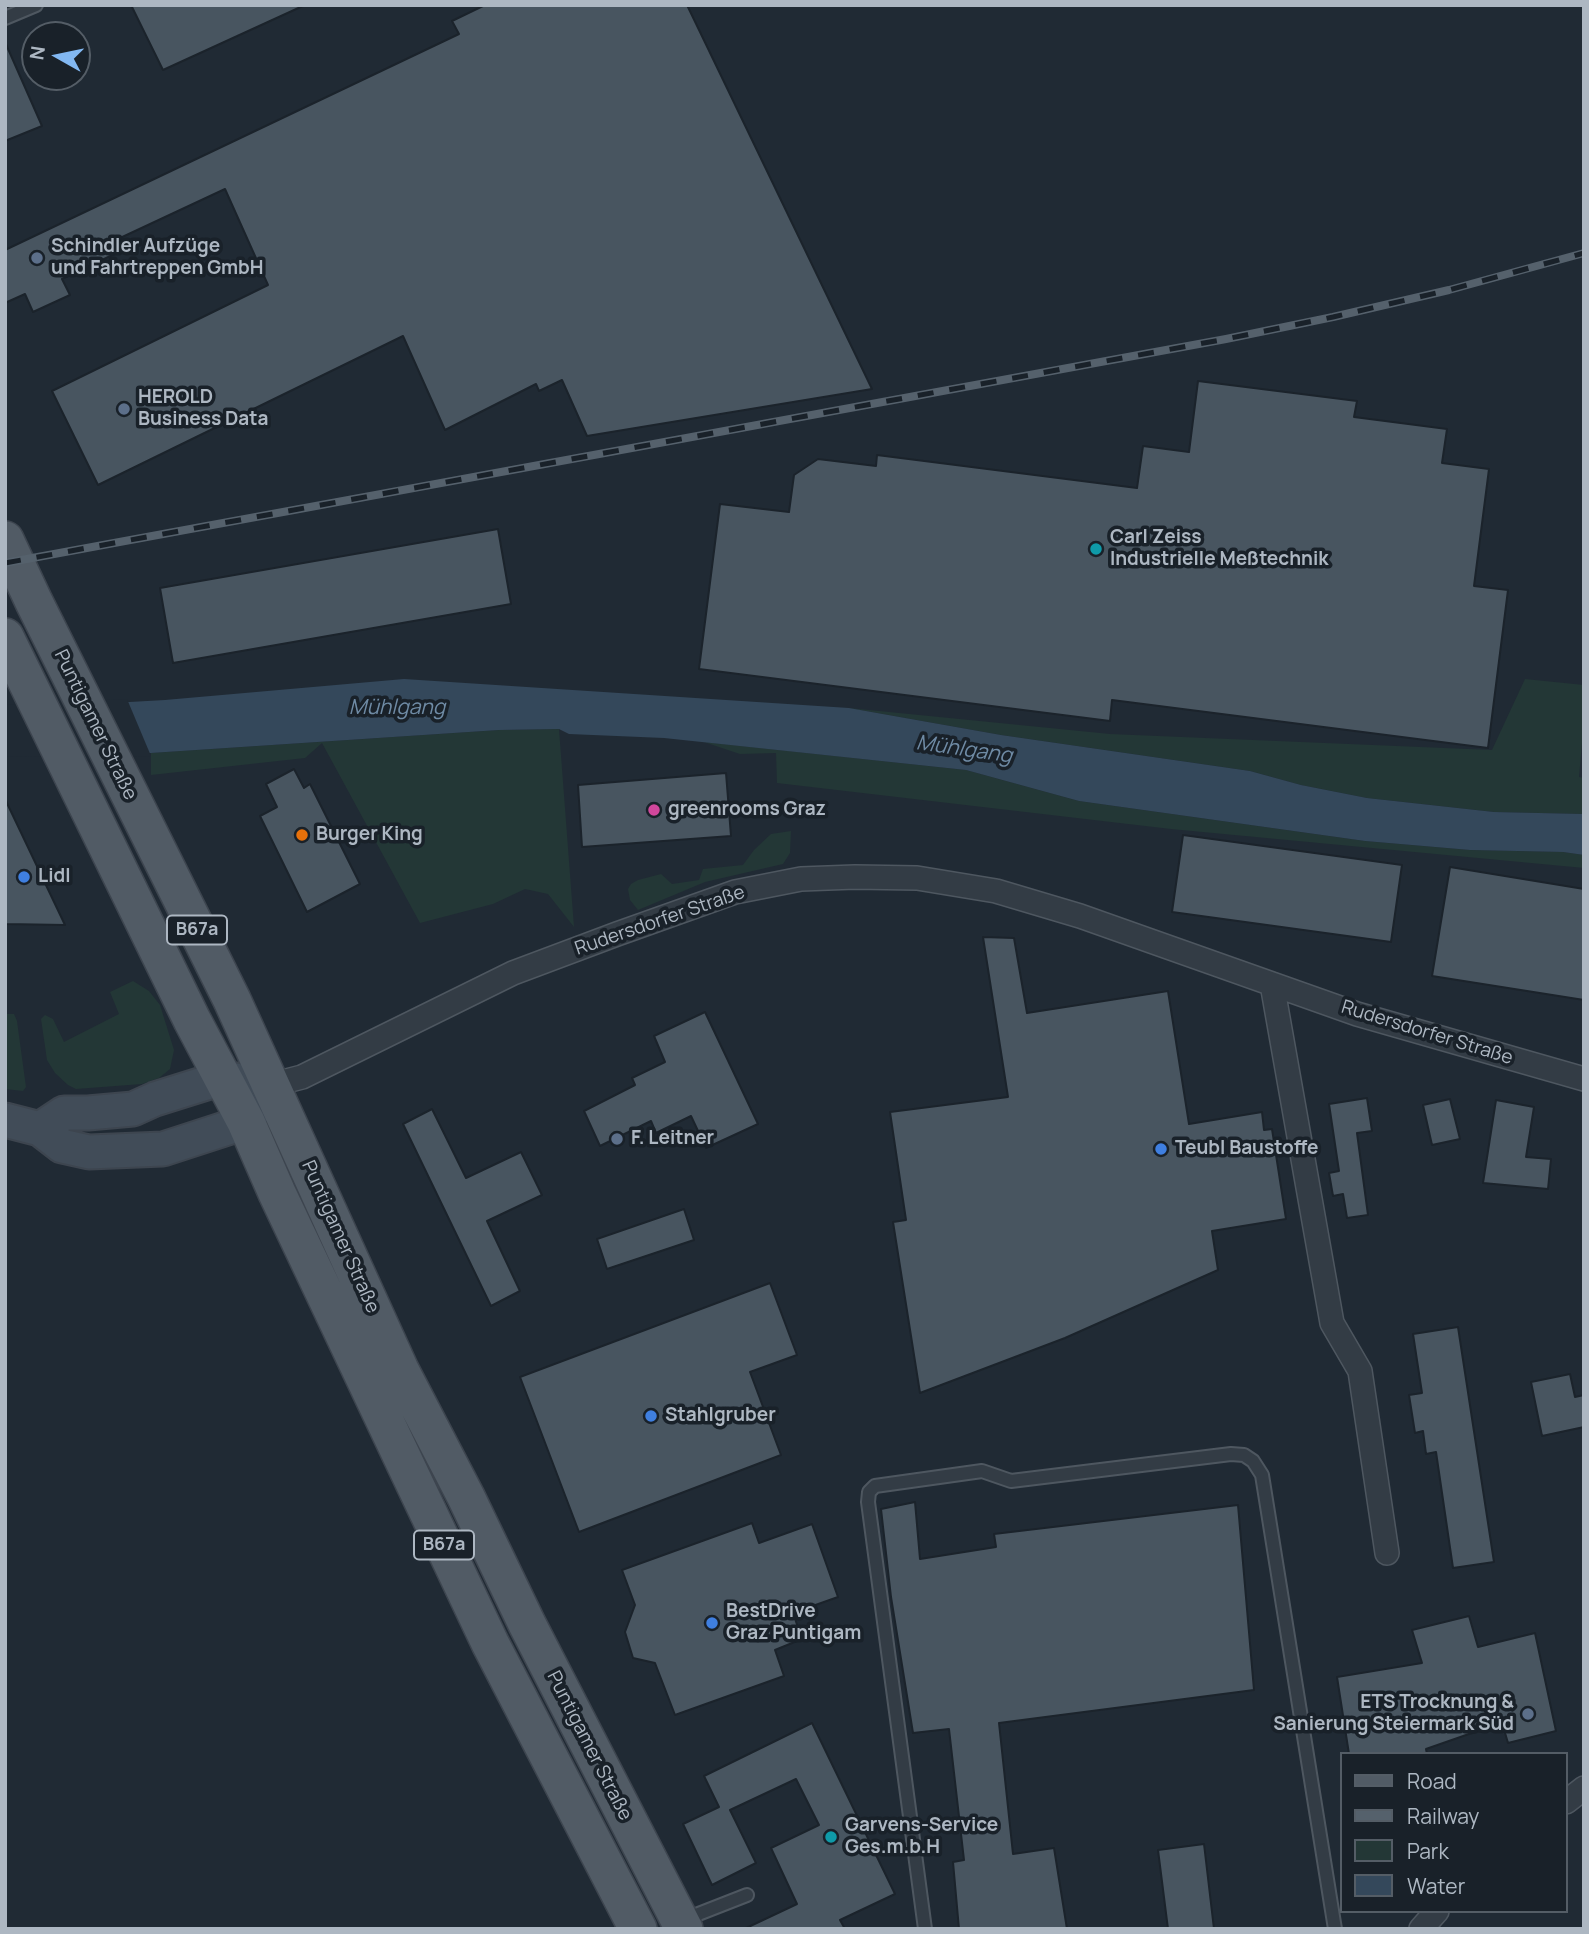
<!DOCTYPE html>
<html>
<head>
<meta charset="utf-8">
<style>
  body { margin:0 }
  #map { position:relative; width:1589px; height:1934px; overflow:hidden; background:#202a34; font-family:Manrope,sans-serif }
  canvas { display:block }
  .frame { position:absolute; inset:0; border:7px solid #adb7c2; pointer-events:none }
  .legend { position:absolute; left:1340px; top:1752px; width:228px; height:161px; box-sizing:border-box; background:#192129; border:2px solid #545d66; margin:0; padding:9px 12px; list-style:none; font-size:21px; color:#adb7c2 }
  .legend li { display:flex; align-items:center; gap:14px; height:35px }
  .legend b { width:35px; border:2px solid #545d66 }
  .north { position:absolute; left:21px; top:21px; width:70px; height:70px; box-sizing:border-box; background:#192129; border:2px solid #545d66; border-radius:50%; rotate:279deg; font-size:19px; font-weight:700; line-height:28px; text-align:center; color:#adb7c2 }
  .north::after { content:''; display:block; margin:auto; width:24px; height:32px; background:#82b8f2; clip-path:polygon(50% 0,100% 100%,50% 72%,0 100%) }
</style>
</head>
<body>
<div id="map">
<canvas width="1589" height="1934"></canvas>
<div class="frame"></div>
<ul class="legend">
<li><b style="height:9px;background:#515b65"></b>Road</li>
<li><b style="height:9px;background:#55616c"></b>Railway</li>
<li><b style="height:19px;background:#233736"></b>Park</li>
<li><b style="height:19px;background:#34485b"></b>Water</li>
</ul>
<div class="north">N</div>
</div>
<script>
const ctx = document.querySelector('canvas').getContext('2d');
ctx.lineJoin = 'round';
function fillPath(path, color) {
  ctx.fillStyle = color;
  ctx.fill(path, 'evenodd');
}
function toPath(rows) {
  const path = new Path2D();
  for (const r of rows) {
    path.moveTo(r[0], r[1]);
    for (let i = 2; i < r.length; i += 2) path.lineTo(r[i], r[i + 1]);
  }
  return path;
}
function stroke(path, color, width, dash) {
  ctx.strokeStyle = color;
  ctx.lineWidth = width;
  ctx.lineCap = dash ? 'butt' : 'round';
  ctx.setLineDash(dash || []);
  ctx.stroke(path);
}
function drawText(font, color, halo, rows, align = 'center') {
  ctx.font = font + ' Manrope,sans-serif';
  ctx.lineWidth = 7;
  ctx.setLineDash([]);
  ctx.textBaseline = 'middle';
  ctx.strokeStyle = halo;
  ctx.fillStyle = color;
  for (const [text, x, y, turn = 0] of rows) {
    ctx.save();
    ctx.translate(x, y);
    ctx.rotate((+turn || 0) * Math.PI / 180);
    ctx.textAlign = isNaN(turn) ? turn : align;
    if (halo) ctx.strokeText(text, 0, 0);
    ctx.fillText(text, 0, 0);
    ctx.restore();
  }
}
fillPath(toPath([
  [1525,679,1584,685,1584,721,1579,777,1584,778,1584,814,1494,812,1367,798,1301,785,1250,771,1001,735,849,708,1110,734,1492,750],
  [559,729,574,927,548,894,525,889,493,904,420,923,322,743,305,758,151,775,151,753,499,730],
  [704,742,966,770,1079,801,1365,841,1470,850,1563,852,1584,855,1584,868,1171,829,777,783,776,753,740,754],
  [791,831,790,853,783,864,705,882,638,910,630,900,628,889,631,884,638,880,661,874,672,884,699,880,703,869,743,865,754,850,771,834],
  [133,981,149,991,160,1005,174,1050,170,1069,159,1078,142,1084,76,1089,68,1085,55,1073,47,1060,41,1019,45,1015,53,1019,64,1042,119,1014,110,992],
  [5,1014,14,1014,17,1021,26,1087,23,1091,5,1089]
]), '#233736');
fillPath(toPath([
  [404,679,849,708,1001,735,1250,771,1301,785,1367,798,1494,812,1584,814,1584,855,1563,852,1470,850,1365,841,1079,801,966,770,664,738,569,734,559,729,499,730,151,753,5,753,5,709,165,700]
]), '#34485b');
fillPath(toPath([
  [127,699,151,756,5,757,5,705]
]), '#202a34');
const building = toPath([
  [131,5,305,5,163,70,131,5],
  [485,5,687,5,872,389,587,436,562,380,539,391,536,384,445,430,403,336,98,485,52,391,268,285,225,189,118,239,123,250,62,279,70,295,33,312,25,294,5,303,5,250,459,34,452,21,485,5],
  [5,42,42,126,5,141,5,42],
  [1198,381,1357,401,1354,417,1447,429,1442,463,1489,469,1474,586,1508,590,1488,748,1112,700,1110,721,699,669,720,504,789,512,794,475,818,459,876,466,877,455,1137,488,1143,446,1189,452,1198,381],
  [498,529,511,604,173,663,160,588,498,529],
  [294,769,304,788,310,784,360,884,307,912,260,816,277,807,266,784,294,769],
  [726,773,731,836,582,847,578,785,726,773],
  [5,799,65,925,5,924,5,799],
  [1183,835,1402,865,1391,942,1172,912,1183,835],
  [1450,867,1584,889,1584,1000,1432,976,1450,867],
  [983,937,1014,938,1027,1013,1168,991,1189,1124,1262,1112,1264,1130,1272,1129,1286,1219,1212,1231,1218,1270,1065,1338,920,1393,893,1222,906,1220,890,1112,1008,1097,983,937],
  [705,1012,758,1124,706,1148,691,1116,656,1133,651,1121,600,1146,584,1111,635,1085,632,1078,665,1062,654,1036,705,1012],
  [1367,1098,1372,1131,1357,1133,1368,1215,1347,1218,1343,1194,1333,1196,1329,1173,1339,1171,1329,1104,1367,1098],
  [1450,1099,1460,1139,1432,1145,1423,1105,1450,1099],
  [1496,1100,1534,1107,1526,1157,1551,1159,1548,1189,1483,1183,1496,1100],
  [432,1109,466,1178,521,1152,542,1195,487,1221,520,1291,491,1306,403,1124,432,1109],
  [684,1209,694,1240,607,1269,597,1239,684,1209],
  [770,1283,797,1355,750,1372,781,1455,579,1532,520,1377,770,1283],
  [1458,1327,1494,1562,1453,1568,1436,1452,1426,1454,1423,1431,1415,1433,1409,1395,1422,1393,1413,1334,1458,1327],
  [1570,1374,1575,1397,1584,1395,1584,1427,1542,1436,1531,1382,1570,1374],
  [915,1502,920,1559,996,1547,994,1534,1238,1505,1254,1690,999,1723,1013,1854,1054,1848,1067,1929,959,1929,953,1862,964,1860,949,1729,913,1733,891,1597,881,1509,915,1502],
  [752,1523,759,1543,812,1524,838,1597,793,1613,802,1639,775,1650,784,1676,675,1715,655,1663,633,1658,625,1632,635,1605,622,1570,752,1523],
  [1469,1616,1478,1647,1535,1633,1556,1731,1508,1743,1503,1726,1469,1734,1426,1749,1427,1754,1349,1754,1337,1677,1422,1663,1412,1630,1469,1616],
  [812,1723,895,1894,840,1920,845,1929,744,1929,797,1904,771,1848,819,1825,796,1779,730,1810,756,1863,712,1885,683,1824,719,1807,704,1776,812,1723],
  [1204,1844,1214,1929,1168,1929,1158,1850,1204,1844]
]);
fillPath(building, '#485560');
stroke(building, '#1b232b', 2);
const service = toPath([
  [5,18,36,5],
  [683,1920,747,1895],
  [925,1929,868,1502,869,1492,875,1486,982,1471,1011,1481,1231,1454,1244,1455,1253,1461,1262,1475,1335,1929]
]);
const minor = toPath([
  [1272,984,1332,1323,1360,1371,1387,1553],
  [271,1085,302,1077,513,973,617,934,735,892,801,879,855,877,917,878,996,891,1080,916,1357,1014,1584,1079],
  [1566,1802,1584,1788],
  [1421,1929,1437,1911]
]);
const secondary = toPath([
  [5,1120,40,1129,62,1146,89,1152,163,1149,246,1122,271,1085,222,1078,155,1099,133,1109,88,1113,64,1113,40,1129]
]);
const primary = toPath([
  [5,540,34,602,232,1000,400,1370,466,1497,527,1624,684,1929],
  [5,637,192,1020,246,1122,277,1193,490,1643,638,1929]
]);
stroke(service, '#4e5760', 16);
stroke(minor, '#4e5760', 26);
stroke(secondary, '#3d454f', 37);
stroke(primary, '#3d454f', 40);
stroke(service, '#333c45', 12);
stroke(minor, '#333c45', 23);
stroke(secondary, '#414c58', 33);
stroke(primary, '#515b65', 37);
const rail = toPath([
  [5,563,1226,339,1333,317,1449,290,1584,253]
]);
stroke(rail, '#55616c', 8);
stroke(rail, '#192129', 5, [16]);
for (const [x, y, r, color] of [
  [37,258,7,"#5c6f8a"],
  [124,409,7,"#5c6f8a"],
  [1096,549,7,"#0f9aa8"],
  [654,810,7,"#d1479c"],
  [302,835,7,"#e8710a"],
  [24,877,7,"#3f7fe0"],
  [617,1139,7,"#5c6f8a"],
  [1161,1149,7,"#3f7fe0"],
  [651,1416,7,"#3f7fe0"],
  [712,1623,7,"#3f7fe0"],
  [1528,1714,7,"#5c6f8a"],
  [831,1837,7,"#0f9aa8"]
]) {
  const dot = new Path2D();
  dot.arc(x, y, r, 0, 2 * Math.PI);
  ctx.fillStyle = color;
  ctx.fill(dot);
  stroke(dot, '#192129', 2.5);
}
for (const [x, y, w] of [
  [197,930,60],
  [444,1545,60]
]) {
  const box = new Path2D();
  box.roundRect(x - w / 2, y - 14.5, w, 29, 5);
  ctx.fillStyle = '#192129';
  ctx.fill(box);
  stroke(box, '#adb7c2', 2);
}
drawText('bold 18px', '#adb7c2', null, [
  ["B67a",197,930],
  ["B67a",444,1545]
]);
drawText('bold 19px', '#adb7c2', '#192129', [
  ["Schindler Aufzüge",51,247],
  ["und Fahrtreppen GmbH",51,269],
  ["HEROLD",138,398],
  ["Business Data",138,420],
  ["Carl Zeiss",1110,538],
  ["Industrielle Meßtechnik",1110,560],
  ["greenrooms Graz",668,810],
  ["Burger King",316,835],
  ["Lidl",38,877],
  ["F. Leitner",631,1139],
  ["Teubl Baustoffe",1175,1149],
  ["Stahlgruber",665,1416],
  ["BestDrive",726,1612],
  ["Graz Puntigam",726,1634],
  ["ETS Trocknung &",1514,1703,"right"],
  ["Sanierung Steiermark Süd",1514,1725,"right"],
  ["Garvens-Service",845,1826],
  ["Ges.m.b.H",845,1848]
], 'left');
drawText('19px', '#adb7c2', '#192129', [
  ["Puntigamer Straße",95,725,64],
  ["Rudersdorfer Straße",660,921,-19],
  ["Rudersdorfer Straße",1427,1033,17],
  ["Puntigamer Straße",340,1237,66],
  ["Puntigamer Straße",589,1746,63]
]);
drawText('italic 21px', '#6f8ba5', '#192129', [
  ["Mühlgang",397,708],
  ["Mühlgang",964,750,8]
]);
</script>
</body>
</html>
